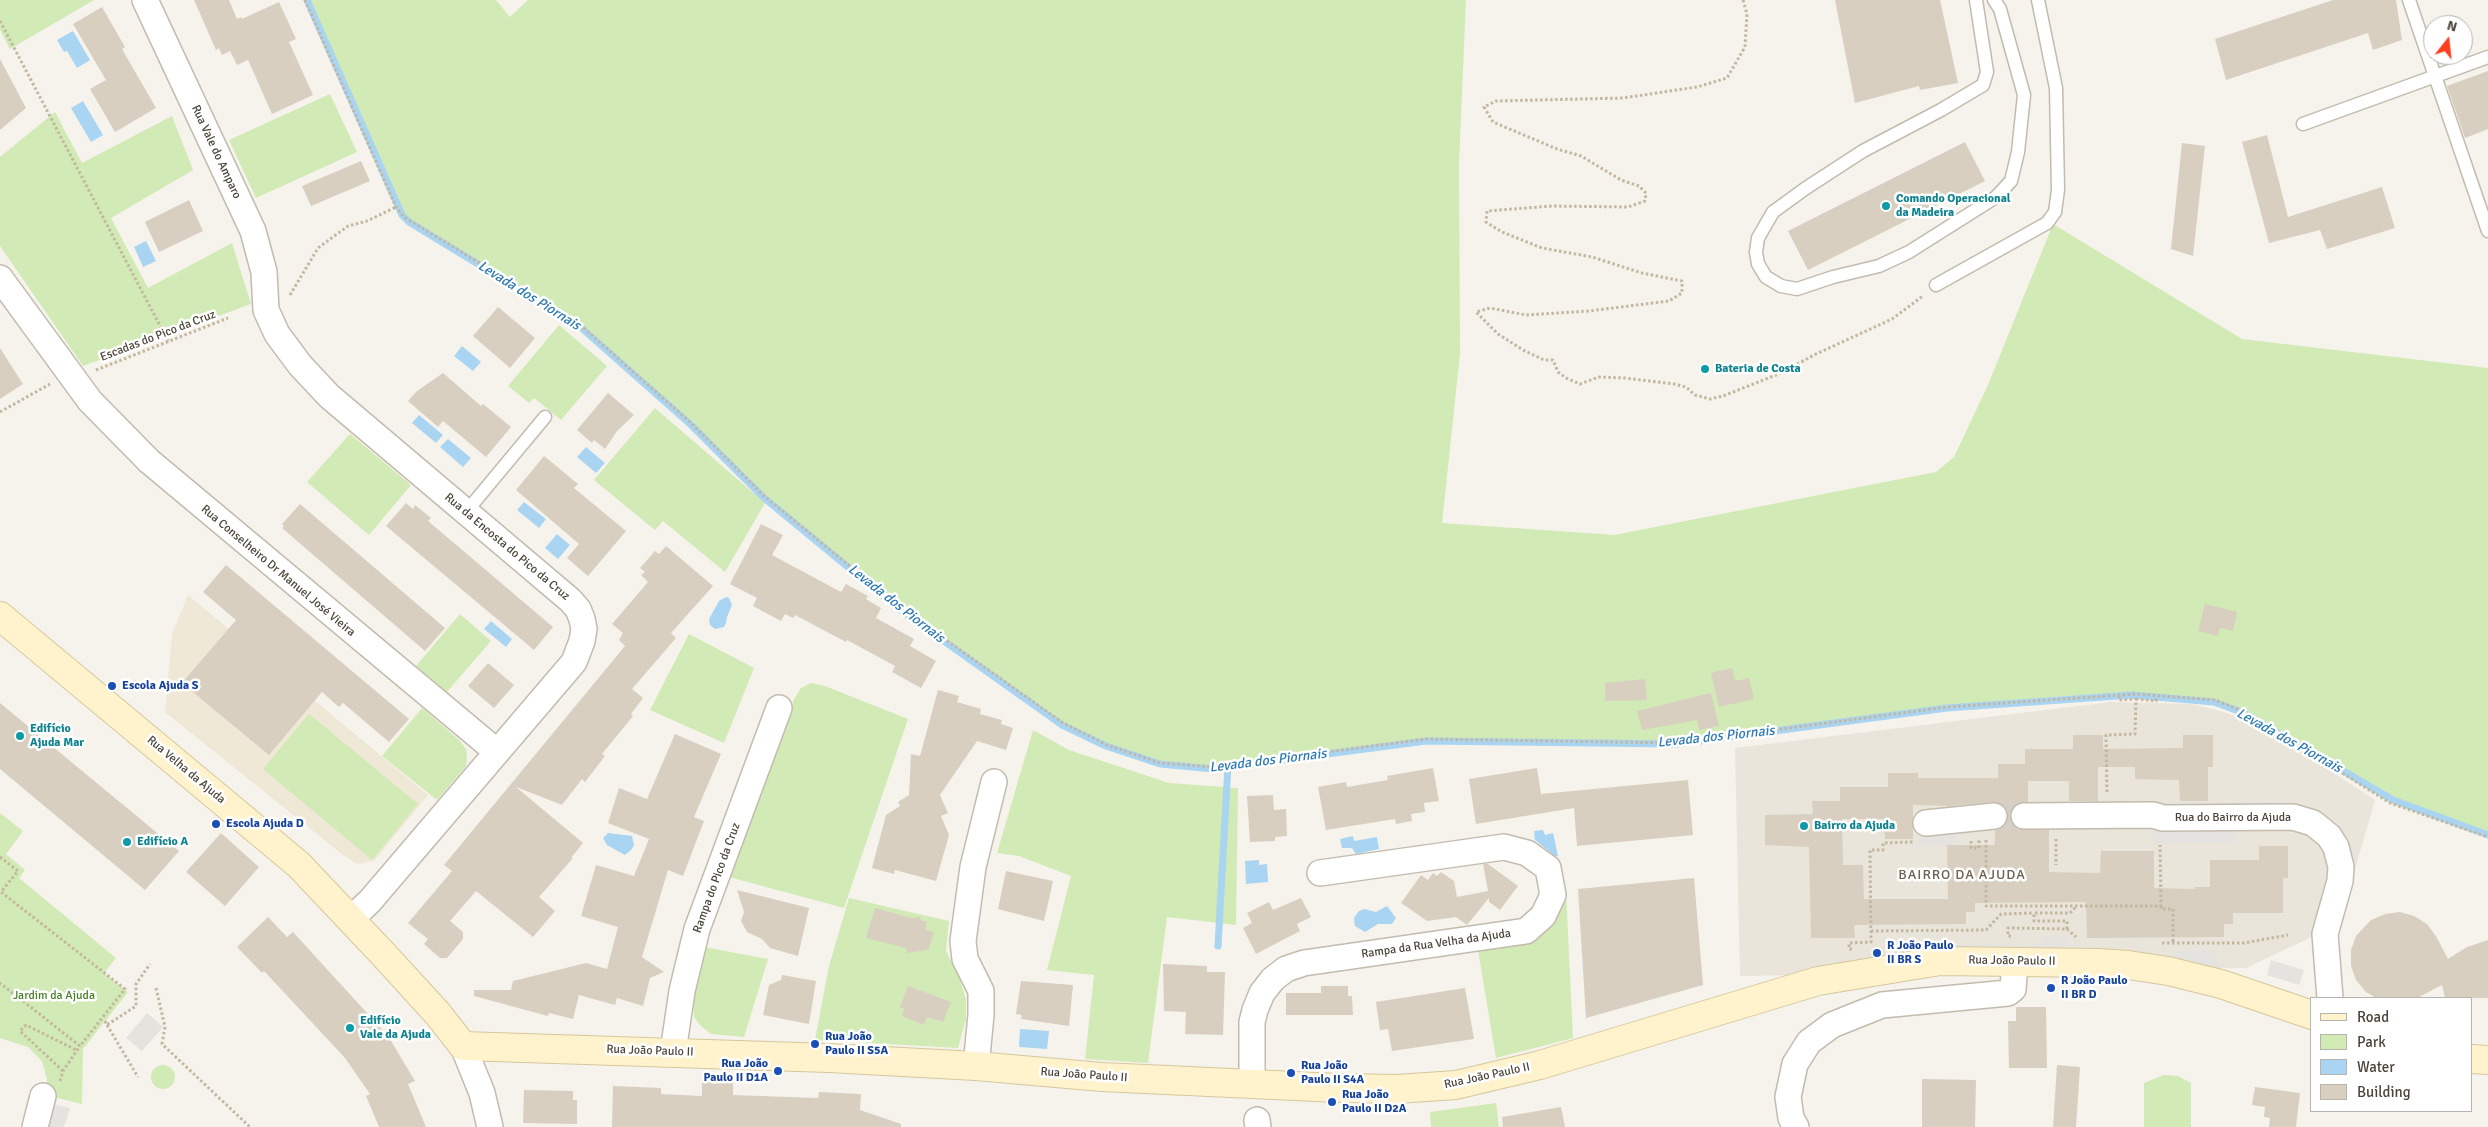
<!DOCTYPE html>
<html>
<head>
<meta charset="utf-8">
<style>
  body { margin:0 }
  #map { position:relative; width:2488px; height:1127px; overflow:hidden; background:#f6f3ec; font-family:Signika,sans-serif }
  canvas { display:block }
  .legend { position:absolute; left:2310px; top:997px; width:162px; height:115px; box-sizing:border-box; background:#fff; border:1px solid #b7b4b0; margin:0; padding:6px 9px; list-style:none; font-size:15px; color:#4b4439 }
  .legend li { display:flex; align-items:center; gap:10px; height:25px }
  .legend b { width:25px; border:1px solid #b7b4b0 }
  .north { position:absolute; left:2423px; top:15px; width:50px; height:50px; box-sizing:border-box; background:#fff; border:1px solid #b7b4b0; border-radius:50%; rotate:16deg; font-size:14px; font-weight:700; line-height:20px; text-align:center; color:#4b4439 }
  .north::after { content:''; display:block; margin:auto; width:18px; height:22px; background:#fc3f1d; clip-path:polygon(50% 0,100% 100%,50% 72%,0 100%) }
</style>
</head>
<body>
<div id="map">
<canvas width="2488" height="1127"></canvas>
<ul class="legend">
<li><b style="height:6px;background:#fff3cd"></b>Road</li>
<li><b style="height:14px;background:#d2eab5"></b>Park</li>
<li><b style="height:14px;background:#a9d4f2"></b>Water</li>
<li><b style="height:14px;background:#d8cfc1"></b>Building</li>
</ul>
<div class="north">N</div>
</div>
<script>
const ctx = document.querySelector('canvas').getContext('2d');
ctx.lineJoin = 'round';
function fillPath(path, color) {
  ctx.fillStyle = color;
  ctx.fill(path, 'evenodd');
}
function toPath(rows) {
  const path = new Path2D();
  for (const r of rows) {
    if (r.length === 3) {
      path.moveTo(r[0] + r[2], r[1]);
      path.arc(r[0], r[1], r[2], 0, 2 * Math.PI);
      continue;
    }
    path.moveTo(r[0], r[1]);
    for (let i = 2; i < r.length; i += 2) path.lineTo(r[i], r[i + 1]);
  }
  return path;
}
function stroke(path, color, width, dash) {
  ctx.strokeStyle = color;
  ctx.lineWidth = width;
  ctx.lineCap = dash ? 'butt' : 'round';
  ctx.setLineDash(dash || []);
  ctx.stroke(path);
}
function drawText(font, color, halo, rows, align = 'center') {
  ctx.font = font + ' Signika,sans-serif';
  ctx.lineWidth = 5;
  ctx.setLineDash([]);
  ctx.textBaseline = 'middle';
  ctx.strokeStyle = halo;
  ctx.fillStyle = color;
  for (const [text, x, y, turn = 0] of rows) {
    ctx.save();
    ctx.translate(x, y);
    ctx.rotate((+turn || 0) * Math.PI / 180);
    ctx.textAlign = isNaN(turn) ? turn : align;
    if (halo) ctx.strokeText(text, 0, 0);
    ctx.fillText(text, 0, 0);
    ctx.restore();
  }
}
fillPath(toPath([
  [2111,702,2192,704,2224,712,2263,727,2375,800,2339,924,2246,968,1740,976,1735,748]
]), '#eae5da');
fillPath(toPath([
  [147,1013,163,1027,142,1051,126,1038]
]), '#e6e2dd');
fillPath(toPath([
  [188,595,428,795,374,861,357,864,343,855,165,712,172,634]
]), '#efe8d6');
fillPath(toPath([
  [0,0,94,0,10,49,0,30],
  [305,0,496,0,510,17,528,0,1466,0,1459,163,1460,354,1442,523,1614,535,1936,472,1954,457,1988,385,2053,224,2242,339,2488,368,2488,837,2390,803,2245,712,2215,700,2136,694,1947,707,1677,743,1426,739,1213,767,1160,763,1107,745,1063,723,901,608,764,496,691,423,579,324,404,217,396,207],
  [330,94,357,152,256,198,229,140],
  [55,112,82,163,172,116,193,170,111,218,148,288,232,243,251,304,83,366,0,246,0,157],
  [559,325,607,366,561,420,534,398,529,403,508,386],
  [655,408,765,503,725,572,663,521,655,530,594,480],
  [350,434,411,485,369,535,307,482],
  [460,614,491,641,447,692,416,666],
  [689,634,754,668,724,743,650,710],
  [811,683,825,686,908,719,844,908,729,877,794,699,801,688],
  [422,708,459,740,466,749,467,757,466,766,437,800,382,756],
  [309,714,418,804,372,860,263,769],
  [1033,730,1069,750,1169,783,1238,788,1236,925,1167,917,1148,1063,1085,1059,1094,975,1047,970,1071,876,1019,856,997,853],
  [0,813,23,831,6,854,25,870,19,878,116,958,104,973,128,992,83,1049,82,1104,46,1095,47,1079,42,1061,28,1047,0,1038],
  [1566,891,1573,1038,1496,1058,1478,950,1552,925],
  [849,898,949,921,946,951,958,974,966,999,966,1019,958,1048,815,1040,829,966],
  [704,947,768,959,744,1037,711,1034,700,1025,694,1017,693,990],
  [163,1077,12],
  [2164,1075,2178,1076,2191,1083,2191,1127,2144,1127,2144,1083],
  [1496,1103,1499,1127,1431,1127,1430,1112]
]), '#d2eab5');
fillPath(toPath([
  [2287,802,2287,809,2155,810,2155,803],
  [2237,826,2237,842,2153,843,2153,827],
  [1919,829,1957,829,1957,845,1919,845],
  [2046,937,2065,937,2080,952,1888,958,1887,951,1890,947,1937,944,2038,945],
  [2213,950,2223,974,2170,960,2172,951],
  [2271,960,2304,970,2299,985,2267,975],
  [53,1104,70,1108,64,1127,47,1127]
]), '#e5e3e0');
fillPath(toPath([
  [73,31,90,60,77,68,67,51,64,52,57,40],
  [83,101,103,135,91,142,71,108],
  [146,241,156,261,143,267,134,247],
  [462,346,481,362,473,371,454,356],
  [419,415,443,435,436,443,412,423],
  [448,439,471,458,463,467,440,447],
  [586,447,605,463,596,473,577,457],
  [524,502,546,519,539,528,517,510],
  [557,534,570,545,558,559,545,548],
  [726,597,729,598,732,605,727,617,726,623,724,627,715,629,710,625,709,619,719,601],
  [491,621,512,639,506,647,484,629],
  [1543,830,1545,835,1553,833,1558,856,1555,856,1535,840,1534,831],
  [608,833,632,836,634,845,631,850,625,855,607,845,603,838],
  [1353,836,1354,841,1377,837,1379,849,1356,854,1352,848,1342,848,1340,839],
  [1259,860,1259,865,1267,864,1268,882,1246,884,1245,861],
  [1387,906,1396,918,1392,924,1378,924,1365,932,1355,926,1354,918,1359,911,1364,909,1376,912],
  [1020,1029,1049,1031,1047,1049,1019,1047]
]), '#a9d4f2');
stroke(toPath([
  [307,0,402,215,409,222,578,325,690,424,763,497,900,610,1062,725,1106,746,1160,764,1213,769,1426,741,1677,744,1947,708,2132,695,2214,702,2244,713,2393,800,2488,835],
  [1218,946,1228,765]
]), '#a9d4f2', 7);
fillPath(toPath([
  [194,0,229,0,237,19,242,17,242,19,279,2,296,39,289,42,313,95,272,114,248,60,237,65,230,51,222,55,219,48,216,50],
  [1835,0,1940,0,1958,83,1920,90,1919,86,1855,103],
  [2333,0,2396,0,2402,40,2373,50,2368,33,2226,80,2215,39],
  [102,7,125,47,122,49,156,108,115,132,90,89,106,80,73,24],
  [0,59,26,108,0,130],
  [2488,71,2488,129,2465,138,2447,86],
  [2267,135,2288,217,2382,187,2395,228,2327,249,2320,230,2269,243,2242,142],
  [1965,142,1985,181,1808,270,1788,231],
  [2182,143,2205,146,2193,256,2171,249],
  [361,161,370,181,311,206,302,186],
  [189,200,203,231,159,252,145,222],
  [498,307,535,338,510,368,473,336],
  [0,348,23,384,0,399],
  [443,373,481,406,483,404,511,427,486,457,443,421,438,427,408,401,417,391],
  [608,393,634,415,617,431,605,449,594,440,592,443,577,430],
  [544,456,578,484,574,488,626,531,588,576,567,558,579,544,516,490],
  [406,503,413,509,415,505,431,518,428,521,553,627,534,650,386,526],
  [300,504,445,628,425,651,282,528,284,526,282,524],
  [761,524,783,535,772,555,841,592,846,584,868,596,866,599,881,608,876,618,914,639,910,646,936,661,921,688,892,672,895,666,847,640,846,642,795,615,793,618,785,614,781,621,753,606,757,598,730,584],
  [666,546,713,586,671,633,676,638,632,689,643,698,631,714,633,716,602,754,605,756,585,782,582,779,562,805,516,787,583,843,571,858,573,858,539,897,555,911,533,937,476,891,450,921,463,932,463,939,447,958,440,958,424,944,428,939,408,923,452,871,444,865,625,646,619,640,623,633,612,624,648,582,641,575,645,572,640,568,655,551,659,554],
  [226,565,409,719,389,742,343,703,339,707,322,692,269,755,182,683,236,620,203,592],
  [2205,604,2237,612,2233,631,2220,628,2218,636,2198,631],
  [488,663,514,685,494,708,468,686],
  [1732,668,1735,681,1749,678,1754,699,1719,707,1711,673],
  [1645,679,1647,700,1605,701,1605,683],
  [938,690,959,696,957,702,981,709,980,714,1002,720,1001,724,1013,728,1006,750,977,741,940,795,948,813,941,816,949,835,936,881,895,870,894,874,872,868,886,815,900,806,898,802,909,795,911,754,920,756],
  [1711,693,1719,726,1699,730,1697,720,1642,730,1637,711],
  [0,703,179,851,145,890,0,769],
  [675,734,721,754,694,817,704,821,683,876,668,870,642,957,664,972,650,978,643,1006,617,998,615,1005,579,995,573,1019,549,1013,548,1016,474,996,474,990,511,990,513,981,586,963,607,969,618,927,581,916,596,865,634,876,649,839,608,823,619,788,647,799],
  [2073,735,2103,735,2103,749,2183,748,2183,735,2213,735,2213,767,2208,767,2208,801,2180,801,2179,780,2135,779,2135,767,2098,767,2098,801,2069,801,2069,781,2028,781,2028,802,2016,804,2011,809,2010,817,2012,824,2017,829,2049,830,2049,872,2100,873,2101,851,2154,851,2154,888,2195,889,2195,887,2210,887,2210,860,2259,860,2259,846,2288,846,2288,878,2283,878,2283,913,2233,913,2233,924,2224,924,2224,937,2087,938,2086,902,1975,903,1975,912,1966,912,1966,924,1854,925,1855,938,1811,938,1809,847,1765,845,1765,815,1813,814,1812,801,1840,801,1840,787,1888,787,1888,773,1918,773,1918,778,1998,778,1998,764,2025,764,2025,749,2073,749],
  [1993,802,2005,807,2008,815,2003,827,1995,830,1995,845,1947,845,1948,899,1864,899,1863,865,1843,865,1842,819,1884,819,1885,839,1913,839,1913,805,1950,806],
  [1433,768,1439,801,1424,803,1425,812,1411,814,1412,821,1396,824,1395,819,1326,830,1318,787,1346,782,1347,787,1388,780,1387,776],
  [1537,768,1541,794,1688,780,1693,835,1577,846,1574,808,1476,824,1469,779],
  [1273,795,1274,810,1286,809,1287,836,1275,837,1275,841,1250,842,1247,796],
  [221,833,259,867,225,906,186,872],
  [1483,864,1488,864,1518,886,1500,910,1489,902,1489,898,1467,925,1456,917,1427,921,1401,903,1421,875,1428,880,1433,873,1437,876,1441,872,1454,881,1457,897,1488,891],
  [1006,871,1053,881,1044,921,998,909],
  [1694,878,1703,985,1586,1018,1578,889],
  [737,890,809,908,798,956,770,948,762,939,747,932,741,921,744,912],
  [1301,898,1311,917,1297,924,1300,931,1256,954,1243,928,1252,923,1247,913,1269,902,1273,910],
  [875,908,911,918,920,917,921,920,927,922,925,930,934,932,928,950,907,953,906,948,866,938],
  [2400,912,2414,916,2427,924,2436,936,2448,959,2467,947,2488,940,2488,998,2445,998,2442,985,2417,998,2376,998,2366,992,2356,980,2351,966,2351,950,2356,936,2371,920,2385,914],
  [268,917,287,937,293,932,388,1036,415,1081,408,1084,426,1127,379,1127,366,1096,370,1094,345,1058,264,971,262,973,237,947],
  [1163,964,1207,966,1207,972,1225,972,1223,1035,1185,1034,1186,1012,1164,1011],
  [782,975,816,981,809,1024,763,1015,769,985,781,980],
  [1021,981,1073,985,1069,1026,1021,1019,1022,1015,1016,1014],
  [908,986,951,1002,943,1022,927,1017,924,1025,902,1016,904,1009,900,1007],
  [1321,986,1348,986,1348,996,1352,996,1353,1015,1286,1015,1286,993,1321,993],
  [1465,988,1474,1039,1392,1051,1388,1029,1380,1030,1376,1002],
  [2016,1007,2046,1007,2047,1068,2009,1068,2008,1021,2016,1021],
  [2057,1065,2080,1067,2076,1127,2053,1127],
  [1922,1079,1976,1080,1975,1127,1922,1127],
  [702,1082,733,1083,733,1095,818,1098,819,1092,861,1094,860,1110,901,1124,901,1127,612,1127,613,1086,661,1088,661,1094,702,1096],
  [2255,1087,2300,1093,2296,1127,2269,1127,2270,1118,2264,1117,2265,1107,2252,1105],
  [524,1090,573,1091,573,1100,577,1100,577,1124,523,1123],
  [1561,1107,1565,1127,1503,1127,1502,1117]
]), '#d8cfc1');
stroke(toPath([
  [1994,816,2024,816]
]), '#d4d0c8', 25, [25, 12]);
const lane = toPath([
  [1976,0,1987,72,1983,85,1941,110,1863,151,1806,188,1773,212,1758,238,1756,252,1758,264,1766,277,1781,286,1797,289,1833,277,1879,266,1909,252,1996,197,2011,181,2018,152,2024,95,2000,9,1994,0],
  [2409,0,2488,231],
  [2303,124,2488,57],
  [1936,285,2047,223,2055,212,2058,190,2056,88,2038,0],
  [466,512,545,417]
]);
const street = toPath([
  [145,0,253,231,264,272,266,310,277,334,300,365,329,396,570,600,578,609,582,619,584,629,582,641,574,662,370,901,351,919],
  [0,278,90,401,149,461,496,751],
  [2024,816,2153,815,2163,818,2293,817,2313,823,2329,836,2336,847,2341,867,2340,881,2325,934,2330,998],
  [1926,823,1994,816],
  [463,1046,482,1093,490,1127],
  [673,1052,682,991,697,929,779,708],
  [976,1066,981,1015,981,991,965,959,963,941,973,867,994,782],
  [1252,1084,1252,1022,1255,1010,1262,993,1273,979,1286,969,1304,963,1526,931,1543,916,1553,895,1548,868,1527,853,1504,847,1320,873],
  [1257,1120,1258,1127],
  [35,1127,43,1096],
  [1796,1127,1791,1118,1788,1097,1795,1064,1809,1042,1832,1025,1882,1005,2008,993,2013,989,2015,961]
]);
const secondary = toPath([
  [0,616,299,865,384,955,438,1014,463,1046,829,1058,976,1066,1102,1077,1338,1088,1397,1089,1456,1085,1540,1065,1818,981,1940,961,2098,963,2128,965,2168,971,2221,984,2312,1015],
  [2472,1059,2488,1060]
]);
stroke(lane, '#c2bbae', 15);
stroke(street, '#c2bbae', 28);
stroke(secondary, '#d6c79b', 30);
stroke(toPath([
  [305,0,396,207,404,217,579,324,691,423,764,496,901,608,1063,723,1107,745,1160,763,1213,767,1426,739,1677,743,1947,707,2136,694,2215,700,2245,712,2390,803,2488,837],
  [1743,0,1747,14,1745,47,1727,78,1697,87,1623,98,1496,101,1484,107,1493,122,1557,149,1581,156,1621,180,1639,186,1646,193,1645,201,1628,207,1552,206,1487,211,1486,222,1502,232,1542,248,1592,257,1642,273,1682,281,1682,293,1669,301,1589,311,1526,315,1490,308,1476,312,1498,334,1523,350,1544,360,1553,360,1558,372,1566,378,1580,384,1599,377,1625,378,1674,384,1686,387,1695,395,1710,399,1723,396,1781,373,1814,355,1892,319,1923,296],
  [0,21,168,341],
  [290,295,318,248,348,226,367,221,396,207],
  [96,370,228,318],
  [0,412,50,384],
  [2136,699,2156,701,2156,696],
  [2107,792,2106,735,2135,734,2136,699,2119,700,2119,694],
  [2056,839,2056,865],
  [1986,840,1986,906,2161,906,2160,845],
  [1971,841,1971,848,1979,848,1979,840],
  [0,857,18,871,1,892,125,989,80,1046,0,983],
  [2161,906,2161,909,2173,909,2173,943],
  [2067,929,2067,921,2034,921,2034,913,2070,913,2076,907],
  [1871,931,1986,930,2001,914,2034,913],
  [2011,936,2008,936,2008,928,2067,929,2076,937],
  [2162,943,2244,943,2288,935],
  [1852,949,1849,949,1849,943,1871,942,1870,850,1883,850,1883,843,1913,842],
  [156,988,165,1027,162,1044,250,1127],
  [105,1021,107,1025,136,1006,136,984,150,964],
  [107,1025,138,1077],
  [63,1071,20,1031,26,1025,76,1050],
  [60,1081,63,1071,80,1046]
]), '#c4b79f', 3, [2.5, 2.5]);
stroke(lane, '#fff', 12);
stroke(street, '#fff', 25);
stroke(secondary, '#fff3cd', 28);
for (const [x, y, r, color] of [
  [1886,206,5,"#0f9aa8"],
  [1705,369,5,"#0f9aa8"],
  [112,686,5,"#1a4fb4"],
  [20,736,5,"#0f9aa8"],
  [216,824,5,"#1a4fb4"],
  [1804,826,5,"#0f9aa8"],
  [127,842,5,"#0f9aa8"],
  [1877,953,5,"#1a4fb4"],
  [2051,988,5,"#1a4fb4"],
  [350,1028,5,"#0f9aa8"],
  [815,1044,5,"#1a4fb4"],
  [778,1071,5,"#1a4fb4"],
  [1291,1073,5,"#1a4fb4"],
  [1332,1102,5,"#1a4fb4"]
]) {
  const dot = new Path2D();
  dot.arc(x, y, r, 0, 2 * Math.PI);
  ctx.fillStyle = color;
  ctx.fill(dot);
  stroke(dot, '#fff', 2);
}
drawText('12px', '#4b4439', '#fff', [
  ["Rua Vale do Amparo",216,152,65],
  ["Escadas do Pico da Cruz",158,336,-21],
  ["Rua da Encosta do Pico da Cruz",507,547,40],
  ["Rua Conselheiro Dr Manuel José Vieira",278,571,40],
  ["Rua Velha da Ajuda",186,770,40],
  ["Rua do Bairro da Ajuda",2233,818],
  ["Rampa do Pico da Cruz",717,878,-70],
  ["Rampa da Rua Velha da Ajuda",1436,944,-8],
  ["Rua João Paulo II",2012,961,1],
  ["Rua João Paulo II",650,1051,2],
  ["Rua João Paulo II",1084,1075,4],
  ["Rua João Paulo II",1487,1076,-12]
]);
drawText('bold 12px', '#0d838f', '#fff', [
  ["Comando Operacional",1896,199],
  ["da Madeira",1896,213],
  ["Bateria de Costa",1715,369],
  ["Edifício",30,729],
  ["Ajuda Mar",30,743],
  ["Bairro da Ajuda",1814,826],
  ["Edifício A",137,842],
  ["Edifício",360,1021],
  ["Vale da Ajuda",360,1035]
], 'left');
drawText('bold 12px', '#164399', '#fff', [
  ["Escola Ajuda S",122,686],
  ["Escola Ajuda D",226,824],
  ["R João Paulo",1887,946],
  ["II BR S",1887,960],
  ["R João Paulo",2061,981],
  ["II BR D",2061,995],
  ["Rua João",825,1037],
  ["Paulo II S5A",825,1051],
  ["Rua João",768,1064,"right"],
  ["Paulo II D1A",768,1078,"right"],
  ["Rua João",1301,1066],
  ["Paulo II S4A",1301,1080],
  ["Rua João",1342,1095],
  ["Paulo II D2A",1342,1109]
], 'left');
drawText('12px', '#4a7f2a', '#fff', [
  ["Jardim da Ajuda",54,996]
]);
drawText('italic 14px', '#2e7ab2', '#fff', [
  ["Levada dos Piornais",529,296,32],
  ["Levada dos Piornais",896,604,38],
  ["Levada dos Piornais",1716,737,-6],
  ["Levada dos Piornais",2289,741,29],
  ["Levada dos Piornais",1268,761,-7]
]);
ctx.letterSpacing = '1px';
drawText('14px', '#6e6250', '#fff', [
  ["BAIRRO DA AJUDA",1962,875]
]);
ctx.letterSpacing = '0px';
</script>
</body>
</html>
